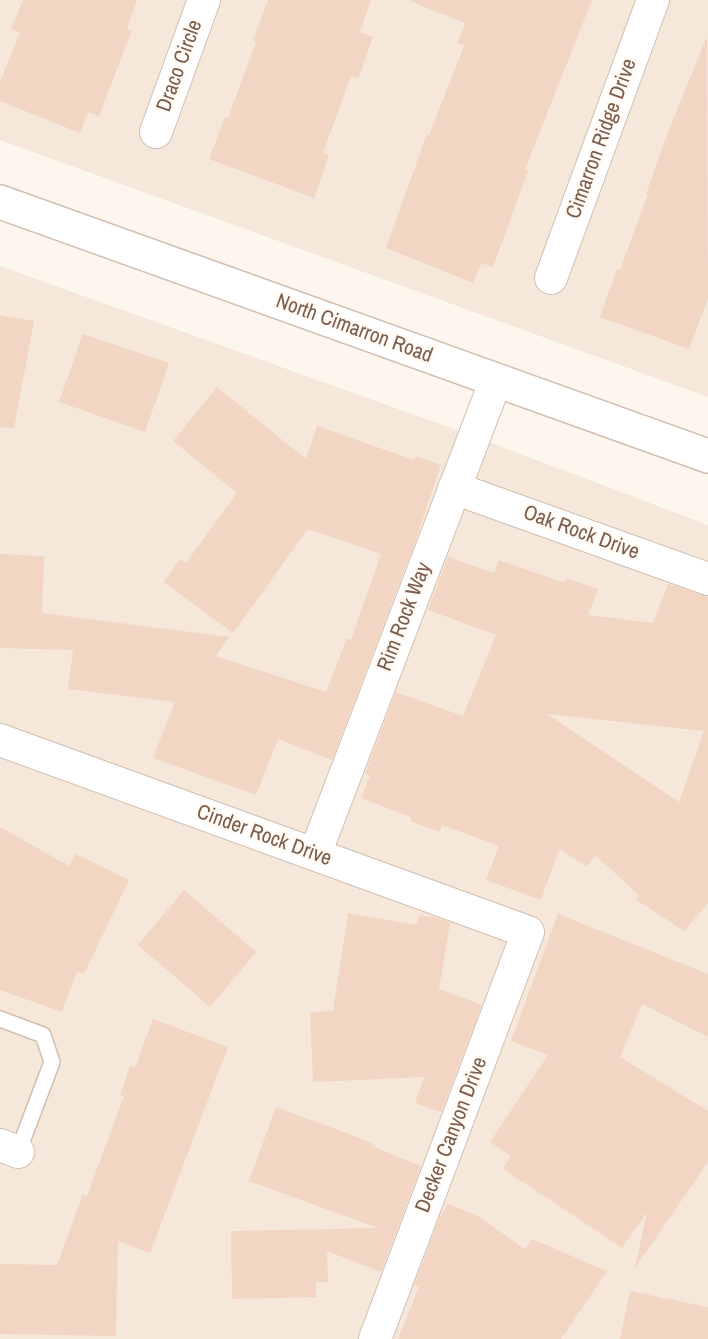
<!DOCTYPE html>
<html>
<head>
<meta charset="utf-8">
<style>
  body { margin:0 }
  canvas { display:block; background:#fdf6ec }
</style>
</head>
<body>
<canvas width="708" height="1339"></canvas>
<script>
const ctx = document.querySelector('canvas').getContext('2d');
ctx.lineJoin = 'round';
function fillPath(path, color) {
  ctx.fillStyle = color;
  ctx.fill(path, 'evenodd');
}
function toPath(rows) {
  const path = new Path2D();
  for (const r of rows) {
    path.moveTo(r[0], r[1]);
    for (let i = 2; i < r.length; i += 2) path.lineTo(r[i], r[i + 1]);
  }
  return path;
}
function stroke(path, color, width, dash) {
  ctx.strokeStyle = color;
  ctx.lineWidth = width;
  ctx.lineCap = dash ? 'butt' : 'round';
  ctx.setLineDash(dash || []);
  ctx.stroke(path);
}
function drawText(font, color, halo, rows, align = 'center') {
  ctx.font = font + ' "Archivo Narrow",sans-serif';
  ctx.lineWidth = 5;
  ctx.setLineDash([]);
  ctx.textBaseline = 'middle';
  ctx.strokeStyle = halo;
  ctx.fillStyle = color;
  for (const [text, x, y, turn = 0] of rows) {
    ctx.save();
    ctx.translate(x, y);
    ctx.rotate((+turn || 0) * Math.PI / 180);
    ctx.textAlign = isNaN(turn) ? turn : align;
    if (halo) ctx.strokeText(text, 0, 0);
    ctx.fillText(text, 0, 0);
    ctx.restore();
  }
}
fillPath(toPath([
  [0,0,708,0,708,397,0,140],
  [0,266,465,433,708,525,708,1339,0,1339]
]), '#f5e8da');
fillPath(toPath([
  [23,0,137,0,127,28,132,30,99,116,88,112,80,133,0,101,0,82,20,33,11,29],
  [268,0,371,0,360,32,373,37,358,79,351,76,323,153,329,155,314,198,209,159,225,117,228,118,256,42,253,40],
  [412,0,592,0,525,169,528,171,493,267,481,263,473,283,386,248,427,134,429,135,464,46,457,43,465,23,412,2],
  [707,36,708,298,689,349,600,317,617,269,620,270,648,194,646,194,665,140],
  [0,315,34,321,14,428,0,427],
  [83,334,169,363,145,432,59,402],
  [217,387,306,459,317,426,414,460,416,456,441,465,414,545,332,760,278,739,256,795,153,758,175,702,68,689,73,650,0,648,0,554,44,556,42,613,229,637,216,656,326,692,347,638,351,640,381,554,308,529,233,633,164,582,180,559,186,563,237,493,173,441],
  [448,557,494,573,499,560,565,583,566,578,598,589,588,615,653,623,668,584,708,597,708,731,705,731,708,731,708,903,684,931,635,899,639,895,595,855,587,867,559,849,541,900,486,880,499,846,442,825,440,832,410,821,411,817,361,798,370,776,365,774,396,692,463,716,496,635,428,610],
  [547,714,704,731,679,802],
  [0,827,69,866,76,854,129,880,84,974,77,971,62,1012,0,990],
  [184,890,256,952,210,1007,138,945],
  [348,913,417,925,419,915,434,917,450,923,439,989,482,1005,441,1112,415,1103,424,1077,313,1082,310,1012,333,1011],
  [558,914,708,974,708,1037,642,1004,620,1057,708,1111,708,1162,635,1268,647,1212,622,1248,503,1169,511,1156,490,1142,548,1055,511,1041],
  [153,1019,228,1047,150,1253,118,1241,116,1336,0,1334,0,1264,57,1265,83,1194,87,1196,124,1096,120,1095,130,1066,135,1068],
  [276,1107,373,1143,372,1146,421,1166,381,1272,327,1251,328,1282,316,1282,316,1297,232,1299,231,1231,378,1228,249,1181],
  [448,1204,476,1215,525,1249,532,1239,607,1271,561,1339,398,1339,419,1287,414,1286,440,1216],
  [630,1291,708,1307,708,1339,620,1339]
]), '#f3d5c3');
const service = toPath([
  [0,1019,43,1035,52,1062,18,1152]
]);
const minor = toPath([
  [156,132,204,0],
  [551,278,653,0],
  [454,488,708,579],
  [0,740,528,932,375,1339],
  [315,854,496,380],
  [0,1145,18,1152]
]);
const tertiary = toPath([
  [0,202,708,456]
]);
stroke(service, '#d1beb0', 18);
stroke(minor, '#d1beb0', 34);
stroke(tertiary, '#d1beb0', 36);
stroke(service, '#fff', 15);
stroke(minor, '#fff', 32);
stroke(tertiary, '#fff', 33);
drawText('21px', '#7a5c4d', '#fffaf3', [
  ["Draco Circle",180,66,-70],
  ["Cimarron Ridge Drive",602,139,-70],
  ["North Cimarron Road",354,329,20],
  ["Oak Rock Drive",581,533,20],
  ["Rim Rock Way",405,617,-69],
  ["Cinder Rock Drive",264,836,20],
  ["Decker Canyon Drive",452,1135,-69]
]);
</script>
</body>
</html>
